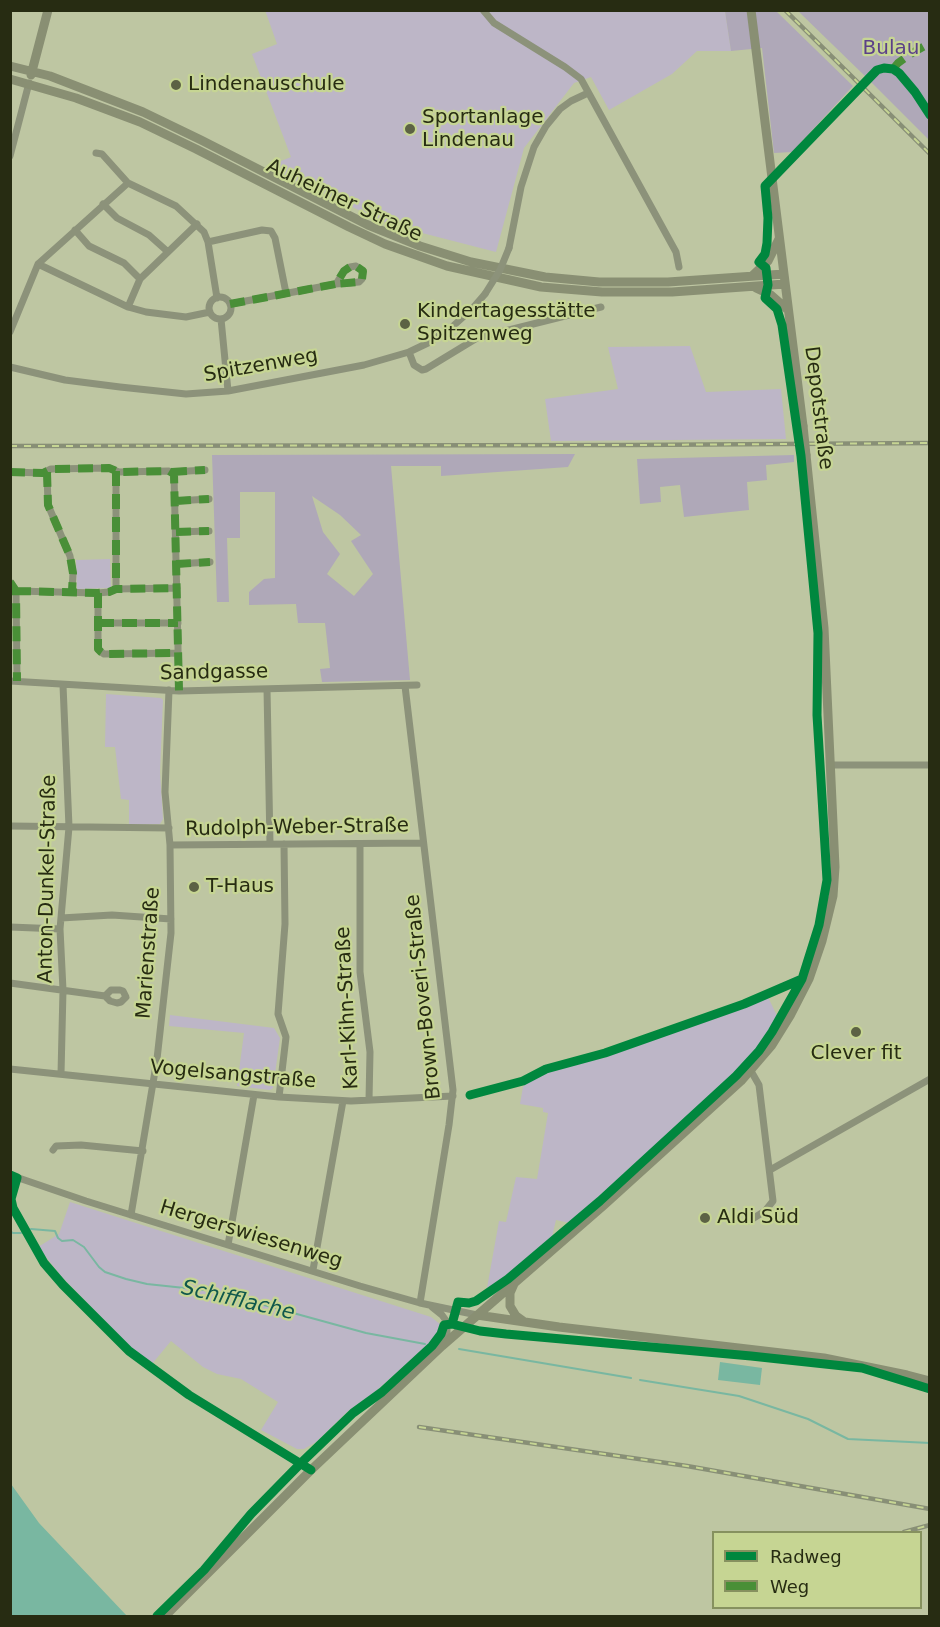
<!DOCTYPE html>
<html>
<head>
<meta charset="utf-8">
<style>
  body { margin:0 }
  #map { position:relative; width:940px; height:1627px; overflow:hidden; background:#bec6a2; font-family:"DejaVu Sans",sans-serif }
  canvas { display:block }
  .frame { position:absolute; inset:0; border:12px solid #272c12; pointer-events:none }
  .legend { position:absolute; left:712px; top:1531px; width:210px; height:78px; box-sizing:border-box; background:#c6d593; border:2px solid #86915f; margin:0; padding:8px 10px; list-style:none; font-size:18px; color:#272c12 }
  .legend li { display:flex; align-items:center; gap:12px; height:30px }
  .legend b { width:30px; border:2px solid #86915f }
</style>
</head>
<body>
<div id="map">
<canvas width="940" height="1627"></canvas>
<div class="frame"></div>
<ul class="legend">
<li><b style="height:8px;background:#00873e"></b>Radweg</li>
<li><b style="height:8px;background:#498f37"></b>Weg</li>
</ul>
</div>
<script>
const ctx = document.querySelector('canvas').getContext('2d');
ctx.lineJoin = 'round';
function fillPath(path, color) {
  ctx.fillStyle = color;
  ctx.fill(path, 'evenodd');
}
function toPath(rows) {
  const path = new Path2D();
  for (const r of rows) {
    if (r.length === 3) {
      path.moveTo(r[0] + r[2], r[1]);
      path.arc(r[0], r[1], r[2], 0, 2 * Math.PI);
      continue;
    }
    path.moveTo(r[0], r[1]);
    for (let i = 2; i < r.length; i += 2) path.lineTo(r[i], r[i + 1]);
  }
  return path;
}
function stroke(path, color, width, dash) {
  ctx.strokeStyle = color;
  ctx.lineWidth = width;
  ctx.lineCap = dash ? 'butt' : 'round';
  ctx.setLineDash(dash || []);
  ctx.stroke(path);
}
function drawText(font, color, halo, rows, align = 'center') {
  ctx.font = font + ' "DejaVu Sans",sans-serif';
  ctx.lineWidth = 4.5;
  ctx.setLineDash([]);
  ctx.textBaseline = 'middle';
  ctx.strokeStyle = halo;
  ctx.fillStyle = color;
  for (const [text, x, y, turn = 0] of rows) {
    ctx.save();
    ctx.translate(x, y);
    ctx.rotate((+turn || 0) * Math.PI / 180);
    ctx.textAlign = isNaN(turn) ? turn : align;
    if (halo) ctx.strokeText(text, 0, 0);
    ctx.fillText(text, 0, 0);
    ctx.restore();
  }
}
fillPath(toPath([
  [265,10,725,11,731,51,697,51,672,74,609,110,591,77,574,83,524,148,496,252,391,225,266,167,291,157,252,54,277,44],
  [690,346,706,392,781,389,786,439,551,441,545,399,618,389,608,347],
  [110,559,111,588,77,589,76,560],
  [106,694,161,698,163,700,160,772,163,819,160,824,129,825,129,800,121,799,115,747,105,747],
  [768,997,778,1018,756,1050,691,1116,570,1223,556,1220,551,1241,492,1288,487,1288,499,1221,506,1222,516,1177,537,1179,548,1113,543,1112,543,1108,520,1104,523,1087,529,1080,546,1071,606,1054],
  [170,1015,274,1028,280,1038,273,1088,270,1090,237,1086,244,1033,169,1026],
  [70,1202,431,1317,440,1324,441,1327,433,1340,375,1392,348,1411,316,1442,304,1449,297,1449,261,1430,278,1402,241,1379,217,1374,203,1367,171,1341,152,1364,132,1348,62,1277,38,1247,59,1234]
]), '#bdb6c7');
fillPath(toPath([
  [725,11,776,11,853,86,792,152,774,153,762,48,731,51],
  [798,11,929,11,929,140,867,78],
  [575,454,568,467,441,476,441,466,391,466,410,680,322,682,320,669,330,668,325,623,298,623,296,604,249,605,249,592,264,579,275,578,275,492,240,492,240,538,227,538,229,602,217,602,212,455],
  [312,496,340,515,361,535,351,541,373,574,354,596,327,574,340,554,323,532],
  [794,455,794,462,766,465,767,480,747,482,749,510,684,517,680,485,660,487,661,502,640,504,637,459]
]), '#afa8b8');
fillPath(toPath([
  [720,1362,762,1368,760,1385,718,1380],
  [11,1484,39,1523,127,1616,11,1616]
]), '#79b7a1');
stroke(toPath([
  [31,1229,55,1231,58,1238,62,1241,73,1240,84,1247,99,1267,105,1272,126,1279,147,1284,213,1291,366,1333,425,1344],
  [10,1231,13,1233,21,1233],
  [459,1349,631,1378],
  [640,1380,739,1396,808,1419,848,1439,930,1443]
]), '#79b7a1', 2);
stroke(toPath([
  [483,10,494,23,565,67,581,79,676,252,679,267],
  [96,153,102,154,128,183,176,206,204,232,208,242,217,298],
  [10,156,29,83],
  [103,204,117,218,149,235,168,252],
  [75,230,89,246,124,263,140,279],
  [208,242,262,230,271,231,275,238,286,293],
  [509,248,521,187,534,147,546,126,560,109,571,101,588,93],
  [38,264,128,307,146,312,186,317,210,312],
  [220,308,11],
  [230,304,336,284,344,271,350,267,356,266,363,271,362,279,359,282,336,284],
  [128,307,140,279,197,224],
  [221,319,228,391],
  [10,332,38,264,128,183],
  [409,352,414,365,422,370,426,369,477,338,601,307],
  [10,367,65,380,120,387,186,394,228,391,364,365,409,352,430,342,452,327,472,309,485,294],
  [116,471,116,589],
  [10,472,43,473,51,469,109,468,119,472,169,471,174,474,179,691],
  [47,472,48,505,70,556,73,573,72,591],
  [172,472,205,470],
  [176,501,209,499],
  [176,532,209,531],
  [176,564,210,562],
  [10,582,16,591,17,681],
  [16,591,98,593,109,592,116,589,177,588],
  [98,593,98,649,101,652,104,654,178,653],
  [99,623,178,623],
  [10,681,179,691,417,685],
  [405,686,453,1090,449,1125,420,1303],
  [267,689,270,844],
  [830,765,930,765],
  [10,826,169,828],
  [360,844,360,972,370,1052,369,1100],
  [170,845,423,843],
  [61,918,112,915,171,919],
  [10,927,60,929],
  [10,983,105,996,110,1001,117,1003,121,1002,126,997,123,991,120,990,111,990,105,996],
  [10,1069,279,1097,351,1101,453,1096],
  [61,1074,63,990,60,929,69,827,63,685],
  [279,1097,286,1037,278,1014,285,924,284,844],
  [53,1150,56,1146,81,1145,143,1151],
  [770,1170,930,1079],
  [10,1175,86,1201,360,1286,420,1303,477,1315],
  [131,1215,157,1059,171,933,170,845,165,792,169,690],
  [749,1221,765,1211,773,1201,759,1085,751,1071],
  [228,1245,254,1095],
  [313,1270,343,1101],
  [432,1307,442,1315,447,1322,447,1333,442,1346]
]), '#8c927a', 7);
stroke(toPath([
  [751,10,803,426],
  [10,66,50,76,143,112,201,140,368,225,420,246,471,262,545,277,599,282,668,282,784,274],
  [31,75,48,10],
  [10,79,76,98,140,122,196,149,349,227,385,244,447,266,541,287,602,292,672,292,785,284],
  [752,276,768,261,779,239],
  [756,288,771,295,788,310],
  [514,1284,510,1293,510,1306,516,1316,523,1321],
  [477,1315,559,1327,824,1358,907,1375,930,1381],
  [165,1616,311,1470,442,1346,604,1205,741,1081,772,1045,790,1016,809,979,822,941,833,896,835,867,824,628,806,455]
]), '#898f73', 9);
const rail = toPath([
  [785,10,930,154],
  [10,446,632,445,930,443],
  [419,1427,687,1466,930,1509],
  [904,1532,930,1525]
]);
stroke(rail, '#888f76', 4.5);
stroke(rail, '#c6d593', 2, [7]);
stroke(toPath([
  [485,294,500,270,509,248]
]), '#8c927a', 7);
stroke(toPath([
  [803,426,806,455]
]), '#898f73', 9);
stroke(toPath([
  [893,69,898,63,912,53,930,43],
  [230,304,336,284,344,271,350,267,356,266,363,271,362,279,359,282,336,284],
  [116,471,116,589],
  [10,472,43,473,51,469,109,468,119,472,169,471,174,474,179,691],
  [47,472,48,505,70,556,73,573,72,591],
  [172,472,205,470],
  [176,501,209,499],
  [176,532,209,531],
  [176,564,210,562],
  [10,582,16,591,17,681],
  [16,591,98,593,109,592,116,589,177,588],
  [98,593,98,649,101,652,104,654,178,653],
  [99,623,178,623]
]), '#498f37', 8, [15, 8]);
stroke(toPath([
  [470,1095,523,1081,546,1069,605,1053,744,1004,802,979],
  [10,1175,17,1178,11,1199,13,1208,44,1263,63,1285,129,1351,189,1395,311,1470],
  [452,1324,480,1331,506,1334,751,1356,862,1368,930,1389],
  [157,1616,204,1570,251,1514,301,1463,353,1413,382,1392,432,1346,441,1334,444,1325,452,1324,458,1302,469,1303,476,1301,508,1279,600,1201,736,1076,759,1051,772,1032,802,979,819,925,827,880,817,715,818,633,801,456,782,325,777,309,765,298,768,285,766,268,759,262,765,254,767,243,768,218,765,186,877,70,884,68,893,69,899,73,915,92,930,115]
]), '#00873e', 9);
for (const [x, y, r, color] of [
  [176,85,6,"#5c6244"],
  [410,129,6,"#5c6244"],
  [405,324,6,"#5c6244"],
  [194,887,6,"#5c6244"],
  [856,1032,6,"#5c6244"],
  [705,1218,6,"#5c6244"]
]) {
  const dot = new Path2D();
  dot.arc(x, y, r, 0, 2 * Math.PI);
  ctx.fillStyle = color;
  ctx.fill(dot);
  stroke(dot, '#c6d593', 2);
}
drawText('20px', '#5b4088', '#c6d593', [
  ["Bulau",891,49]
]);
drawText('20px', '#272c12', '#c6d593', [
  ["Lindenauschule",188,85],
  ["Sportanlage",422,118],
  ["Lindenau",422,141],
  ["Kindertagesstätte",417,312],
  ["Spitzenweg",417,335],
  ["T-Haus",206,887],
  ["Clever fit",856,1054,"center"],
  ["Aldi Süd",717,1218]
], 'left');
drawText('20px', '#272c12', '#c6d593', [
  ["Auheimer Straße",344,201,25],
  ["Spitzenweg",261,366,-10],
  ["Depotstraße",818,408,83],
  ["Sandgasse",214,673,-1],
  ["Rudolph-Weber-Straße",297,828,-1],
  ["Anton-Dunkel-Straße",48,879,-89],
  ["Marienstraße",149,953,-86],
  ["Brown-Boveri-Straße",424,997,-96],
  ["Karl-Kihn-Straße",348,1008,-93],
  ["Vogelsangstraße",233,1075,5],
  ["Hergerswiesenweg",251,1235,17]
]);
drawText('italic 21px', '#10584c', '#c6d593', [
  ["Schifflache",238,1301,13]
]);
</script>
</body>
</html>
